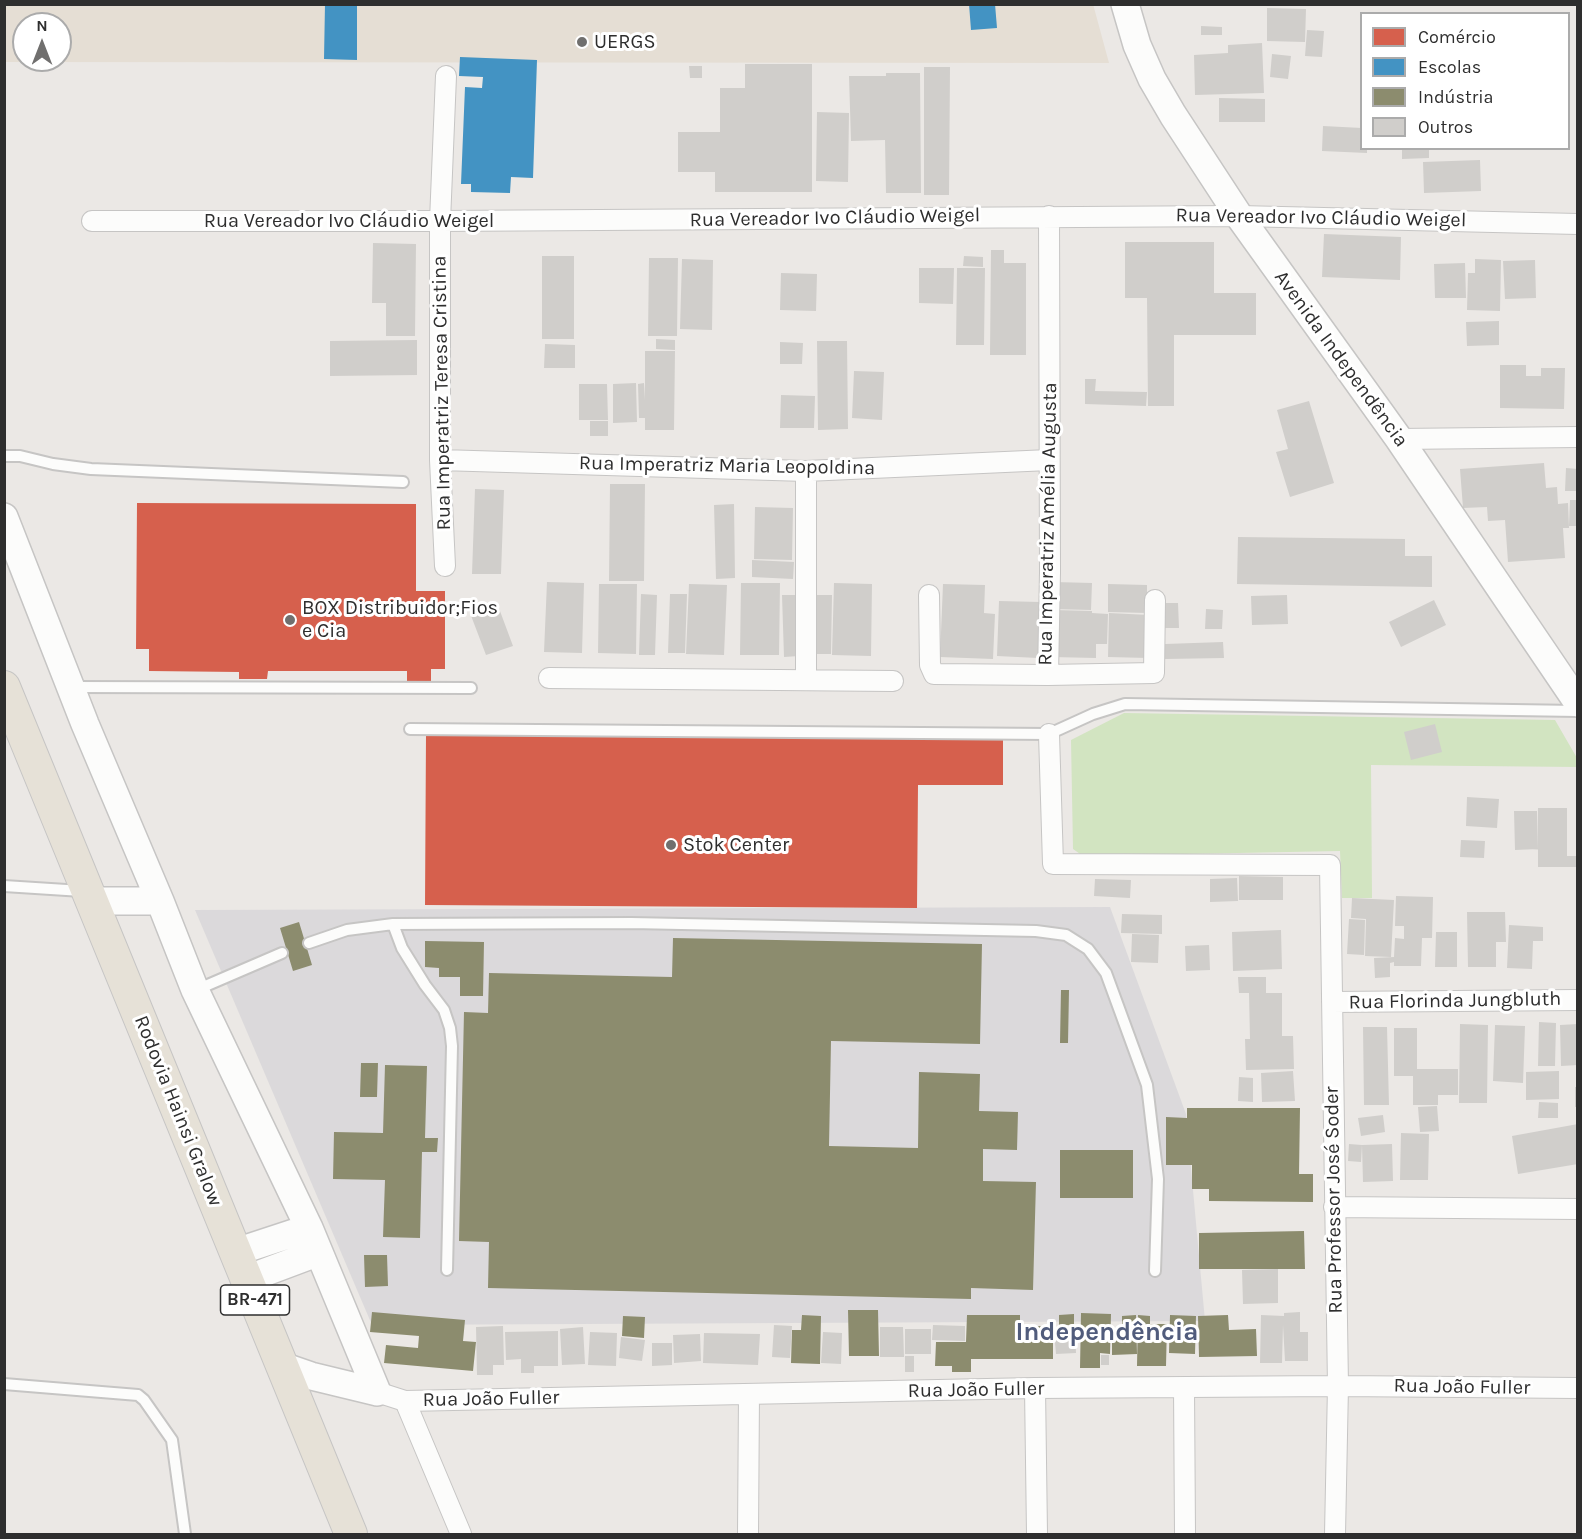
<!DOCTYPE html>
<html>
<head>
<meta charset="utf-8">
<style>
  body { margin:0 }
  #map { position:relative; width:1582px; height:1539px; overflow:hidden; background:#ebe8e5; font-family:Karla,sans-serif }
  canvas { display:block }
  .frame { position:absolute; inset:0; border:6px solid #2e2e2e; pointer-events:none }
  .legend { position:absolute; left:1360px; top:12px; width:210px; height:138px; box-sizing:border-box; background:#fff; border:2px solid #ababab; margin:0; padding:8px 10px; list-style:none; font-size:18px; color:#2e2e2e }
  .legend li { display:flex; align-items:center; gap:12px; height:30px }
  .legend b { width:30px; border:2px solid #ababab }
  .north { position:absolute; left:12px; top:12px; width:60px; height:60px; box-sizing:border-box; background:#fff; border:2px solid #ababab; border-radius:50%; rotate:0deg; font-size:16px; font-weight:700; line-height:24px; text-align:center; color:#2e2e2e }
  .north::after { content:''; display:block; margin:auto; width:21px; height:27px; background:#706f6e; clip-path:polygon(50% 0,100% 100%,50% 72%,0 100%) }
</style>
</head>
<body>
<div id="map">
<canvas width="1582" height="1539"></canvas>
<div class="frame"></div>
<ul class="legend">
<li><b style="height:16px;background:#d6604d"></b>Comércio</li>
<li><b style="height:16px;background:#4393c3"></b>Escolas</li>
<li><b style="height:16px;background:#8c8c6e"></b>Indústria</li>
<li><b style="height:16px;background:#d0cecb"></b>Outros</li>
</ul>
<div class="north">N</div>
</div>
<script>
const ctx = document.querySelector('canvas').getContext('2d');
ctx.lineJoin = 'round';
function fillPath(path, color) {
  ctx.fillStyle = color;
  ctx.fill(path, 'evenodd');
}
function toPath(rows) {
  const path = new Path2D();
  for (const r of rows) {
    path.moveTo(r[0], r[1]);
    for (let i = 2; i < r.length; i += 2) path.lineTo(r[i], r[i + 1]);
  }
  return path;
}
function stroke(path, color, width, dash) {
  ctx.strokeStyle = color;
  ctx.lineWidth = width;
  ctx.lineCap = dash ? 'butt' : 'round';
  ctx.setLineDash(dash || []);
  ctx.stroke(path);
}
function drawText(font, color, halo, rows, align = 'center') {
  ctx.font = font + ' Karla,sans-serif';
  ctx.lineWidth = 6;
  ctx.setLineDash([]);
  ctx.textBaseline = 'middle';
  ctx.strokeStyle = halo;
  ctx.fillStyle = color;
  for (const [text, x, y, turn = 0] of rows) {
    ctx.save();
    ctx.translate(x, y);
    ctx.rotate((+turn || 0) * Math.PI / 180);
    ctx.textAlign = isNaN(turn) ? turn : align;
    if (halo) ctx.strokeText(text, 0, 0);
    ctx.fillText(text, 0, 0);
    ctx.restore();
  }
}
fillPath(toPath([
  [1110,907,1186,1114,1205,1321,372,1325,195,910]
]), '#dbd9db');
fillPath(toPath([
  [1093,4,1109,63,5,62,5,5],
  [24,24,60,24,60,60,24,60]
]), '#e5ded4');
fillPath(toPath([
  [1124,713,1555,720,1577,758,1577,767,1371,765,1372,898,1342,898,1340,851,1083,856,1073,849,1071,740]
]), '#d2e4c1');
fillPath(toPath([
  [137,503,416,504,416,591,445,591,445,669,431,669,431,684,407,684,407,671,268,671,267,679,239,679,239,672,149,671,149,649,136,649],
  [426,735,1003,739,1003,785,918,785,917,908,425,905]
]), '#d6604d');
fillPath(toPath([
  [325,4,357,4,357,60,324,59],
  [969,4,995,4,997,28,971,30],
  [460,57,537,60,533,178,511,177,510,193,471,192,471,184,461,184,465,87,482,88,483,77,459,76]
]), '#4393c3');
fillPath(toPath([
  [299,922,312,965,293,971,280,928],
  [673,938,982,944,980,1044,831,1041,829,1146,918,1148,919,1072,980,1074,979,1111,1018,1112,1017,1150,983,1149,983,1181,1036,1182,1033,1290,971,1288,971,1299,488,1288,489,1242,459,1241,464,1012,488,1013,489,973,672,977],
  [425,941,484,942,483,996,460,996,460,977,439,977,439,968,425,967],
  [1061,990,1069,990,1068,1043,1060,1043],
  [361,1063,378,1063,377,1097,360,1097],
  [385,1065,427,1066,425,1138,438,1138,437,1152,422,1152,420,1238,383,1237,385,1180,333,1179,334,1132,383,1133],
  [1187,1108,1300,1108,1299,1174,1313,1174,1313,1202,1209,1201,1209,1189,1192,1189,1192,1165,1166,1165,1166,1117,1187,1118],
  [1060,1150,1133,1150,1133,1198,1060,1198],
  [1304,1231,1305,1269,1199,1269,1199,1233],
  [364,1255,387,1255,388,1286,365,1287],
  [848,1310,878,1310,879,1356,849,1356],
  [372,1312,465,1320,463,1341,476,1342,473,1371,384,1363,386,1345,418,1348,419,1336,370,1332],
  [1081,1313,1111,1314,1110,1354,1100,1353,1100,1368,1080,1368],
  [1074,1314,1074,1325,1059,1325,1059,1315],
  [802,1315,821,1316,820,1364,791,1363,792,1330,801,1330],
  [967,1315,1020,1315,1020,1326,1053,1326,1053,1359,971,1359,971,1372,952,1372,952,1366,935,1366,936,1342,966,1342],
  [1136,1315,1137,1354,1112,1355,1112,1333,1122,1332,1122,1316],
  [1138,1315,1150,1316,1150,1324,1167,1324,1166,1366,1137,1366],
  [1170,1315,1196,1316,1195,1354,1169,1353],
  [1228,1315,1229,1330,1256,1329,1257,1356,1199,1357,1198,1316],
  [623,1316,645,1317,644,1338,622,1336]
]), '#8c8c6e');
fillPath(toPath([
  [1267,8,1306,9,1305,42,1267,41],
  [1201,26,1222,27,1222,35,1201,35],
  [1307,30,1324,31,1322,57,1305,56],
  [1262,43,1264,93,1195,95,1194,55,1228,53,1228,45],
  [1272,54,1291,56,1288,79,1270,77],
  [745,64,812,64,812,192,715,192,715,172,678,172,678,132,720,132,720,88,745,88],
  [689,66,702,66,702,78,690,78],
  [924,67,950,67,949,195,924,195],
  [886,73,920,73,921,193,886,193,885,140,851,141,849,76,886,76],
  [1219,98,1265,99,1265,122,1219,122],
  [817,112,849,113,848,182,816,181],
  [1323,126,1362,128,1362,148,1367,148,1367,153,1322,151],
  [1402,148,1429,148,1429,158,1402,159],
  [1480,160,1481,191,1424,193,1423,162],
  [1324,234,1401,237,1400,280,1322,277],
  [1125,242,1214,242,1214,293,1256,293,1256,335,1174,335,1174,406,1148,406,1147,298,1125,298],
  [373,243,416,244,415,336,386,336,386,303,372,303],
  [991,250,1004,250,1004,263,1026,263,1026,355,990,355],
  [542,256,574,256,574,339,542,339],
  [964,256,983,257,983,267,963,266],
  [649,258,678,258,677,336,648,336],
  [682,259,713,260,712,330,680,329],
  [1475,259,1501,260,1500,311,1467,310,1468,273,1475,273],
  [1535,260,1536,298,1505,299,1503,261],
  [1465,263,1466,298,1435,298,1434,264],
  [919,268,954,268,953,304,919,303],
  [957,268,985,268,984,345,956,345],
  [781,273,817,274,816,311,780,310],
  [1499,321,1499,345,1467,346,1466,322],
  [656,339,675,340,675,350,656,349],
  [417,340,417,375,330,376,330,341],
  [817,341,847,341,848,429,818,430],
  [780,342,803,343,802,364,780,364],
  [545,344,575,345,575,368,544,368],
  [645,351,675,351,674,430,645,430,645,418,639,418,638,384,644,383,645,400],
  [1500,365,1526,365,1526,376,1541,376,1541,368,1565,368,1564,409,1500,408],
  [854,371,884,372,882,420,852,418],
  [1085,379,1096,379,1095,391,1147,392,1146,406,1085,404],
  [636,383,637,422,613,423,613,384],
  [579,384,607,384,608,420,579,420],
  [781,395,815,396,814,428,780,428],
  [1309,401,1334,483,1290,497,1276,452,1288,449,1277,410],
  [590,421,608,421,608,436,590,436],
  [1544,463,1546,488,1557,487,1558,504,1568,503,1569,528,1563,528,1565,558,1508,562,1505,520,1488,521,1487,507,1463,508,1460,469],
  [1566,468,1578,469,1578,491,1565,491],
  [610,484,645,484,644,581,609,581],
  [475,489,504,490,501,574,472,574],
  [1570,500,1578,500,1578,526,1569,526],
  [734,504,735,578,716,579,714,505],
  [755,507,793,508,792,560,754,559],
  [1238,537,1405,539,1405,556,1432,556,1432,587,1237,584],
  [752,560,794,562,793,579,752,577],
  [547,582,584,583,582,653,544,652],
  [1054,582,1092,583,1091,610,1053,609],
  [741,583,780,583,779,655,740,655],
  [834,583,872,584,871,656,832,655],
  [599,584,637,584,636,654,598,653],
  [689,584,727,585,724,655,686,654],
  [943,584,985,585,984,613,995,614,993,659,940,657],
  [1108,584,1147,585,1147,613,1108,612],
  [641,594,657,595,655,655,639,655],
  [670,594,687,594,685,653,668,653],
  [782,595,797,595,799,656,784,657],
  [814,595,832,595,831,654,813,654],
  [1287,595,1288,624,1252,625,1251,596],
  [1434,600,1446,625,1401,647,1389,622],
  [999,601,1040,602,1038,658,997,656],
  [497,603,513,646,486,655,470,613],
  [1162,603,1178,603,1179,628,1163,628],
  [1206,609,1223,610,1222,629,1205,629],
  [1053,610,1092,611,1092,613,1108,614,1107,644,1096,644,1096,658,1052,657],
  [1109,613,1149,615,1148,658,1108,657],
  [1223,642,1224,658,1165,659,1165,644],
  [1435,724,1442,752,1411,760,1404,732],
  [1467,797,1499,799,1497,828,1466,826],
  [1538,808,1567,808,1567,856,1578,856,1578,867,1538,867],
  [1514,811,1537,811,1538,849,1515,850],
  [1461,840,1485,841,1484,858,1460,857],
  [1239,876,1283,877,1283,900,1239,900],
  [1237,878,1238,901,1210,902,1210,879],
  [1095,879,1131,880,1130,898,1094,896],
  [1396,896,1433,897,1432,938,1422,938,1421,966,1394,966,1394,962,1390,963,1390,977,1375,978,1374,958,1394,957,1395,938,1404,939,1404,926,1395,926],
  [1352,898,1394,900,1391,957,1365,956,1366,919,1351,918],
  [1467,912,1505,912,1506,942,1496,942,1496,967,1468,967],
  [1122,914,1162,915,1162,934,1121,933],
  [1349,919,1365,920,1364,955,1347,954],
  [1509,925,1543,927,1543,941,1533,941,1532,969,1507,968],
  [1281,930,1282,969,1233,971,1232,932],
  [1436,932,1457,932,1457,967,1435,967],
  [1132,934,1159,935,1158,963,1131,962],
  [1209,945,1210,970,1186,971,1185,946],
  [1238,977,1266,977,1266,993,1282,993,1282,1036,1293,1036,1294,1069,1246,1070,1245,1039,1250,1039,1249,993,1239,993],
  [1539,1022,1556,1023,1555,1066,1538,1066],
  [1460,1024,1488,1025,1487,1103,1459,1103],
  [1578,1024,1578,1065,1561,1066,1560,1025],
  [1495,1025,1525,1026,1523,1083,1493,1081],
  [1363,1027,1387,1027,1389,1105,1364,1105],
  [1394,1028,1417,1028,1417,1069,1458,1069,1458,1095,1438,1095,1438,1105,1413,1105,1413,1076,1394,1076],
  [1293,1071,1295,1101,1262,1102,1261,1073],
  [1559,1071,1559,1099,1526,1100,1526,1072],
  [1239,1077,1253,1078,1253,1102,1238,1101],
  [1575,1087,1578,1087,1578,1107,1575,1107],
  [1539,1102,1558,1103,1558,1118,1538,1118],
  [1437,1106,1439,1131,1420,1132,1418,1107],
  [1383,1115,1385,1132,1361,1136,1358,1118],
  [1578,1124,1578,1164,1518,1174,1512,1136],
  [1401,1133,1429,1134,1428,1180,1400,1180],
  [1349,1144,1362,1145,1361,1162,1348,1161],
  [1392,1144,1393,1181,1363,1182,1362,1145],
  [1278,1269,1278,1303,1243,1304,1242,1270],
  [1300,1312,1300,1332,1308,1332,1308,1361,1285,1361,1283,1325,1282,1363,1260,1363,1261,1315,1284,1316,1284,1313],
  [774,1325,792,1326,790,1358,772,1357],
  [933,1325,965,1326,965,1341,932,1340],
  [503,1326,504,1365,493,1365,493,1375,477,1375,476,1327],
  [583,1327,585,1364,562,1365,560,1329],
  [880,1327,903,1327,904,1357,880,1357],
  [905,1329,931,1329,931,1354,905,1354],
  [1075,1330,1076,1353,1056,1354,1054,1331],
  [558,1331,558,1366,534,1366,534,1373,521,1373,521,1359,506,1360,505,1332],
  [590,1332,617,1333,616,1366,588,1365],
  [823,1332,842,1333,841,1364,821,1363],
  [704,1333,760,1334,758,1365,703,1363],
  [700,1334,701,1361,674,1363,673,1335],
  [621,1337,645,1340,642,1361,619,1358],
  [652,1343,672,1343,672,1365,652,1366],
  [1101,1355,1109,1355,1109,1365,1101,1365],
  [905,1356,914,1356,914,1372,905,1372]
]), '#d0cecb');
const lane = toPath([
  [4,456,20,456,53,464,91,469,403,482],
  [71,687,471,688],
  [410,729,1049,734,1093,714,1125,704,1578,711],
  [4,886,82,891],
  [393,924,402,948,425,985,444,1010,450,1028,452,1046,447,1270],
  [309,943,347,930,393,924,631,923,1036,931,1066,935,1088,949,1106,973,1147,1085,1158,1179,1155,1271],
  [196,990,282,953],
  [4,1384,138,1395,144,1400,172,1440,185,1534]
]);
const street = toPath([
  [92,221,440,221,1239,216,1578,224],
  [1399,439,1578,437],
  [440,460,806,471,1049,460],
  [806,471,806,678],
  [445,566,440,460,440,221,446,76],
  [929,595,930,665,934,674,1048,675,1050,572,1049,216],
  [1048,675,1154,673,1155,600],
  [549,678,893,681],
  [1049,734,1053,864,1330,865,1338,1386,1335,1534],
  [1332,1002,1578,1000],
  [1334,1207,1578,1209],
  [1035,1388,1037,1534],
  [1184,1388,1185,1534],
  [377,1392,405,1401,1035,1388,1338,1386,1578,1388],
  [405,1401,461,1534],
  [748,1534,749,1394]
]);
const secondary = toPath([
  [1125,4,1137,45,1152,79,1173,115,1239,216,1399,439,1578,703],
  [4,517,85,724,160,901,195,990,309,1228,377,1392],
  [92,901,160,901],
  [236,1252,309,1228],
  [247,1279,319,1252],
  [282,1366,311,1376,377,1392]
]);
const primary = toPath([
  [4,687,351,1534]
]);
stroke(lane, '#c6c5c4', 14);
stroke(street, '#c6c5c4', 22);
stroke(secondary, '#c6c5c4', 30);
stroke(primary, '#c6c5c4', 34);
stroke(lane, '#fcfcfb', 10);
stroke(street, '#fcfcfb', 20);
stroke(secondary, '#fcfcfb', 27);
stroke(primary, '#e6e1d7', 32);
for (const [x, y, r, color] of [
  [582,42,6,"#706f6e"],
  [290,620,6,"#706f6e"],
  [671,845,6,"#706f6e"]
]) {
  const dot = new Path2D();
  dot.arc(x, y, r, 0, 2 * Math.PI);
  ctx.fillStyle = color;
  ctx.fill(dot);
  stroke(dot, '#fff', 2);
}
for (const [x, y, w] of [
  [255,1300,69]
]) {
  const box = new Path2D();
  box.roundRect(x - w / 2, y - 15, w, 30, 4.5);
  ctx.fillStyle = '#fff';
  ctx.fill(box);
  stroke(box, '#2e2e2e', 1.5);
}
drawText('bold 18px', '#2e2e2e', null, [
  ["BR-471",255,1300]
]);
drawText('20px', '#2e2e2e', '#fff', [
  ["UERGS",594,42],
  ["BOX Distribuidor;Fios",302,608],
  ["e Cia",302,631],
  ["Stok Center",683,845]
], 'left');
drawText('20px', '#2e2e2e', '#fff', [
  ["Rua Vereador Ivo Cláudio Weigel",835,218,-1],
  ["Rua Vereador Ivo Cláudio Weigel",1321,218,1],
  ["Rua Vereador Ivo Cláudio Weigel",349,221],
  ["Avenida Independência",1341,359,54],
  ["Rua Imperatriz Teresa Cristina",442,393,-91],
  ["Rua Imperatriz Maria Leopoldina",727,466,1],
  ["Rua Imperatriz Amélia Augusta",1048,524,-89],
  ["Rua Florinda Jungbluth",1455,1001,-1],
  ["Rodovia Hainsi Gralow",178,1111,68],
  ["Rua Professor José Soder",1334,1200,-91],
  ["Rua João Fuller",1462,1387,1],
  ["Rua João Fuller",976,1390,-1],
  ["Rua João Fuller",491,1399,-1]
]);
drawText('bold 26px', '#515c7c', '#fff', [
  ["Independência",1107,1333]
]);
</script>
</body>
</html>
